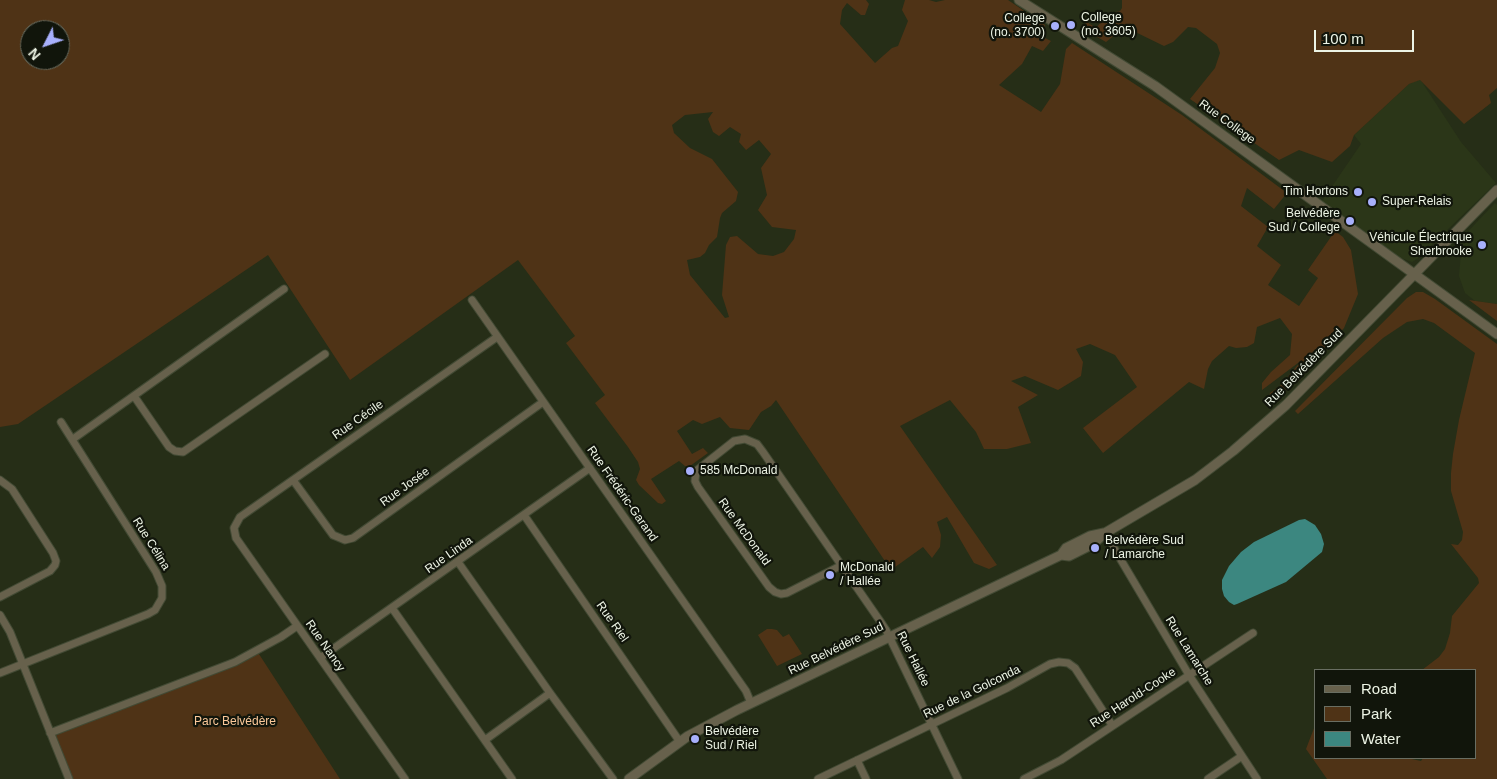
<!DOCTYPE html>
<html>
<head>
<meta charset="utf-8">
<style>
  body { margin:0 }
  #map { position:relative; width:1497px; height:779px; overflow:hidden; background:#262e17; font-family:Helvetica,sans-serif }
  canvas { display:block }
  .legend { position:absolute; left:1314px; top:669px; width:162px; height:90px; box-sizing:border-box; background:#11150b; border:1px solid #696e62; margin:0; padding:6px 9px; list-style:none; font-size:15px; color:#edf4e5 }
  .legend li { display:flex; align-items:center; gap:10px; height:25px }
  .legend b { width:25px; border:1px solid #696e62 }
  .north { position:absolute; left:20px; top:20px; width:50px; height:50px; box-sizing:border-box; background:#11150b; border:1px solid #696e62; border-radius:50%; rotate:229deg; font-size:14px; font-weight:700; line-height:20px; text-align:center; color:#edf4e5 }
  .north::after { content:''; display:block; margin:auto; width:18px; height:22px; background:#a8b0fc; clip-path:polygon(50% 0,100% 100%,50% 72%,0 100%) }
  .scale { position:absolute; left:1314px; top:30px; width:100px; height:22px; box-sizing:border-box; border:2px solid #edf4e5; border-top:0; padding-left:6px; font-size:15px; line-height:18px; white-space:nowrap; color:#edf4e5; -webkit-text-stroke:4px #11150b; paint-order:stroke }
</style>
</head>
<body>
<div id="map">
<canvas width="1497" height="779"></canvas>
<ul class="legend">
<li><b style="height:6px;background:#67614c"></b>Road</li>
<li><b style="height:14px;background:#4f3316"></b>Park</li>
<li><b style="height:14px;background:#3c8780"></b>Water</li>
</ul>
<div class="north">N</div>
<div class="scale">100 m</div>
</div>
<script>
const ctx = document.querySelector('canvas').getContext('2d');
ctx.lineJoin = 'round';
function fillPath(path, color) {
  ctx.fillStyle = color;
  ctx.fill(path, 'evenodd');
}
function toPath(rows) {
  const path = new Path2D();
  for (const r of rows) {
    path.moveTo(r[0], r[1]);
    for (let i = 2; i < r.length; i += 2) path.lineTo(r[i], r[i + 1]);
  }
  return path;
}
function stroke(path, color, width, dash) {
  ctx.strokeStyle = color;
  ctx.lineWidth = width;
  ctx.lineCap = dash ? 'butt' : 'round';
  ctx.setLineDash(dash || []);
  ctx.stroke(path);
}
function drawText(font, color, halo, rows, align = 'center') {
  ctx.font = font + ' Helvetica,sans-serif';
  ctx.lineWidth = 4.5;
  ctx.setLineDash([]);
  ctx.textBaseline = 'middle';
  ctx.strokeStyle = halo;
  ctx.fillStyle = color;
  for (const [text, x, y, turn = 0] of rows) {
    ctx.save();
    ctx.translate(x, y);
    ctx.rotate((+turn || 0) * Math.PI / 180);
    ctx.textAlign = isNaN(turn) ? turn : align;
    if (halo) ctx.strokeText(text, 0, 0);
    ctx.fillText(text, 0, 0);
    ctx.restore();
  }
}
fillPath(toPath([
  [1420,79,1461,142,1496,183,1417,259,1412,262,1401,258,1322,201,1361,144,1354,135,1409,84],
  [1495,203,1497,205,1497,304,1475,301,1465,293,1459,276,1461,253,1455,245]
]), '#2b3618');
fillPath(toPath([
  [0,0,866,0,869,4,865,15,861,15,847,3,842,10,840,24,875,63,892,48,898,46,908,21,902,10,905,0,929,0,936,2,945,0,1008,0,1045,25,1043,37,1051,41,1043,51,1032,46,1022,64,999,85,1041,112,1060,84,1066,49,1072,43,1182,115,1287,193,1274,209,1247,188,1241,206,1268,227,1257,246,1281,265,1268,285,1299,306,1318,278,1308,270,1335,231,1343,237,1351,250,1358,294,1344,328,1279,398,1271,402,1269,397,1270,393,1280,386,1302,360,1262,390,1262,383,1271,372,1290,355,1292,334,1280,318,1257,327,1254,343,1247,347,1236,348,1229,346,1212,361,1208,369,1204,389,1189,382,1103,453,1083,428,1137,387,1115,355,1090,344,1076,349,1083,362,1081,376,1058,390,1025,376,1011,381,1038,395,1018,407,1031,443,1007,449,984,449,976,432,950,400,900,426,997,565,989,569,974,563,947,517,937,522,941,535,940,547,932,558,923,547,891,570,776,400,771,406,761,412,749,430,730,428,720,417,702,424,693,420,677,431,692,454,703,448,708,453,690,466,685,466,679,461,651,479,666,501,662,504,658,503,639,485,636,480,640,469,638,462,628,447,595,403,605,395,566,343,575,336,518,260,350,380,268,255,18,424,0,427],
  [30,30,60,30,60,60,30,60],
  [713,112,708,119,713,132,719,136,730,127,741,134,739,142,746,150,759,140,771,154,761,168,767,195,758,210,772,227,796,230,794,239,784,252,773,256,758,254,737,236,730,237,726,245,722,295,729,317,725,318,690,275,687,260,700,257,705,253,709,245,717,237,720,218,722,213,736,201,738,192,712,159,690,148,674,133,672,125,685,115],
  [1122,0,1497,0,1497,88,1489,95,1491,103,1464,124,1420,80,1409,84,1354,135,1350,146,1332,162,1299,150,1279,160,1190,99,1215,68,1220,53,1217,44,1196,28,1188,27,1173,42,1164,46,1125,27,1106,42,1081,28,1087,22,1096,28,1108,14,1120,11,1122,8],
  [1416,292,1423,292,1435,299,1497,344,1497,779,1327,779,1306,749,1316,723,1316,758,1407,758,1421,761,1423,758,1476,758,1476,670,1422,670,1439,657,1445,649,1450,633,1452,616,1479,583,1478,578,1451,544,1458,545,1462,540,1463,532,1451,491,1451,473,1453,454,1459,420,1475,353,1434,323,1423,319,1407,322,1383,338,1298,414,1295,411,1407,298],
  [1469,300,1497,304,1497,321],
  [767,629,772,629,777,630,783,637,789,634,802,654,777,666,758,635],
  [257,651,340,779,69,779,50,733]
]), '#4f3316');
fillPath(toPath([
  [1305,519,1315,525,1321,534,1324,544,1322,552,1286,582,1237,604,1234,605,1229,602,1224,596,1222,589,1222,580,1229,566,1241,552,1254,542,1299,520]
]), '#3c8780');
const minor = toPath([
  [472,300,746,691,751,703],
  [134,396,169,447,175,451,183,452,325,354],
  [73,439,284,289],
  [0,480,12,489,53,553,56,561,55,565,50,571,0,597],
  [293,480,333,535,345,540,353,538,543,402],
  [524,515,680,742],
  [1105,533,1189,675,1257,779],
  [458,562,550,693,613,779],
  [842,565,787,593,781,594,775,592,769,587,698,487,695,481,696,471,734,441,745,439,757,444,763,452,880,621,886,630,958,779],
  [392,608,512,779],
  [0,615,10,632,69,779],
  [320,658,590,468],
  [0,673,148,614,155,610,162,598,162,586,156,572,61,422],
  [50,733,235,662,281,637,297,626],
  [485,740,550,693],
  [857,760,866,779],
  [405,779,236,538,234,528,240,517,497,337],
  [818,779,1007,688,1050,664,1059,662,1068,663,1075,668,1112,725],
  [1024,779,1061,760,1253,633],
  [1208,779,1242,756]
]);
const tertiary = toPath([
  [1019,0,1155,86,1497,334],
  [1061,555,1069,556,1093,544,1105,533,1195,480,1233,451,1286,405,1497,190],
  [629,779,688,736,737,710,1061,555,1066,548,1090,536,1104,533]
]);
stroke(minor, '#424a34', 9);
stroke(tertiary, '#424a34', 11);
stroke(minor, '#67614c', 7);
stroke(tertiary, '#67614c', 9);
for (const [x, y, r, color] of [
  [1071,25,5,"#a8b0fc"],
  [1055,26,5,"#a8b0fc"],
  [1358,192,5,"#a8b0fc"],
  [1372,202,5,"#a8b0fc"],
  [1350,221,5,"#a8b0fc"],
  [1482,245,5,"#a8b0fc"],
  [690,471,5,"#a8b0fc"],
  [1095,548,5,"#a8b0fc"],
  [830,575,5,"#a8b0fc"],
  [695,739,5,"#a8b0fc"]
]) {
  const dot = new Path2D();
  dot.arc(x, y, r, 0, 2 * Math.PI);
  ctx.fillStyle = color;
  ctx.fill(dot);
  stroke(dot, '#11150b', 2);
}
drawText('12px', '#edf4e5', '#11150b', [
  ["College",1081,18],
  ["(no. 3605)",1081,32],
  ["College",1045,19,"right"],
  ["(no. 3700)",1045,33,"right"],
  ["Tim Hortons",1348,192,"right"],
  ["Super-Relais",1382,202],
  ["Belvédère",1340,214,"right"],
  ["Sud / College",1340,228,"right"],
  ["Véhicule Électrique",1472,238,"right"],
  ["Sherbrooke",1472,252,"right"],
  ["585 McDonald",700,471],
  ["Belvédère Sud",1105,541],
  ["/ Lamarche",1105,555],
  ["McDonald",840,568],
  ["/ Hallée",840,582],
  ["Belvédère",705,732],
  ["Sud / Riel",705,746]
], 'left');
drawText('12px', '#edf4e5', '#11150b', [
  ["Rue College",1227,122,36],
  ["Rue Belvédère Sud",1304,368,-45],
  ["Rue Cécile",358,420,-35],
  ["Rue Josée",405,487,-36],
  ["Rue Frédéric-Garand",622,494,55],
  ["Rue McDonald",744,532,54],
  ["Rue Célina",151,544,58],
  ["Rue Linda",449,555,-35],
  ["Rue Riel",612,622,55],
  ["Rue Nancy",325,646,55],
  ["Rue Belvédère Sud",836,649,-26],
  ["Rue Lamarche",1189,651,58],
  ["Rue Hallée",913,659,64],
  ["Rue de la Golconda",972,692,-26],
  ["Rue Harold-Cooke",1133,698,-33]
]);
drawText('12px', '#fcc99a', '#11150b', [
  ["Parc Belvédère",235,722]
]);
</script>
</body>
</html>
